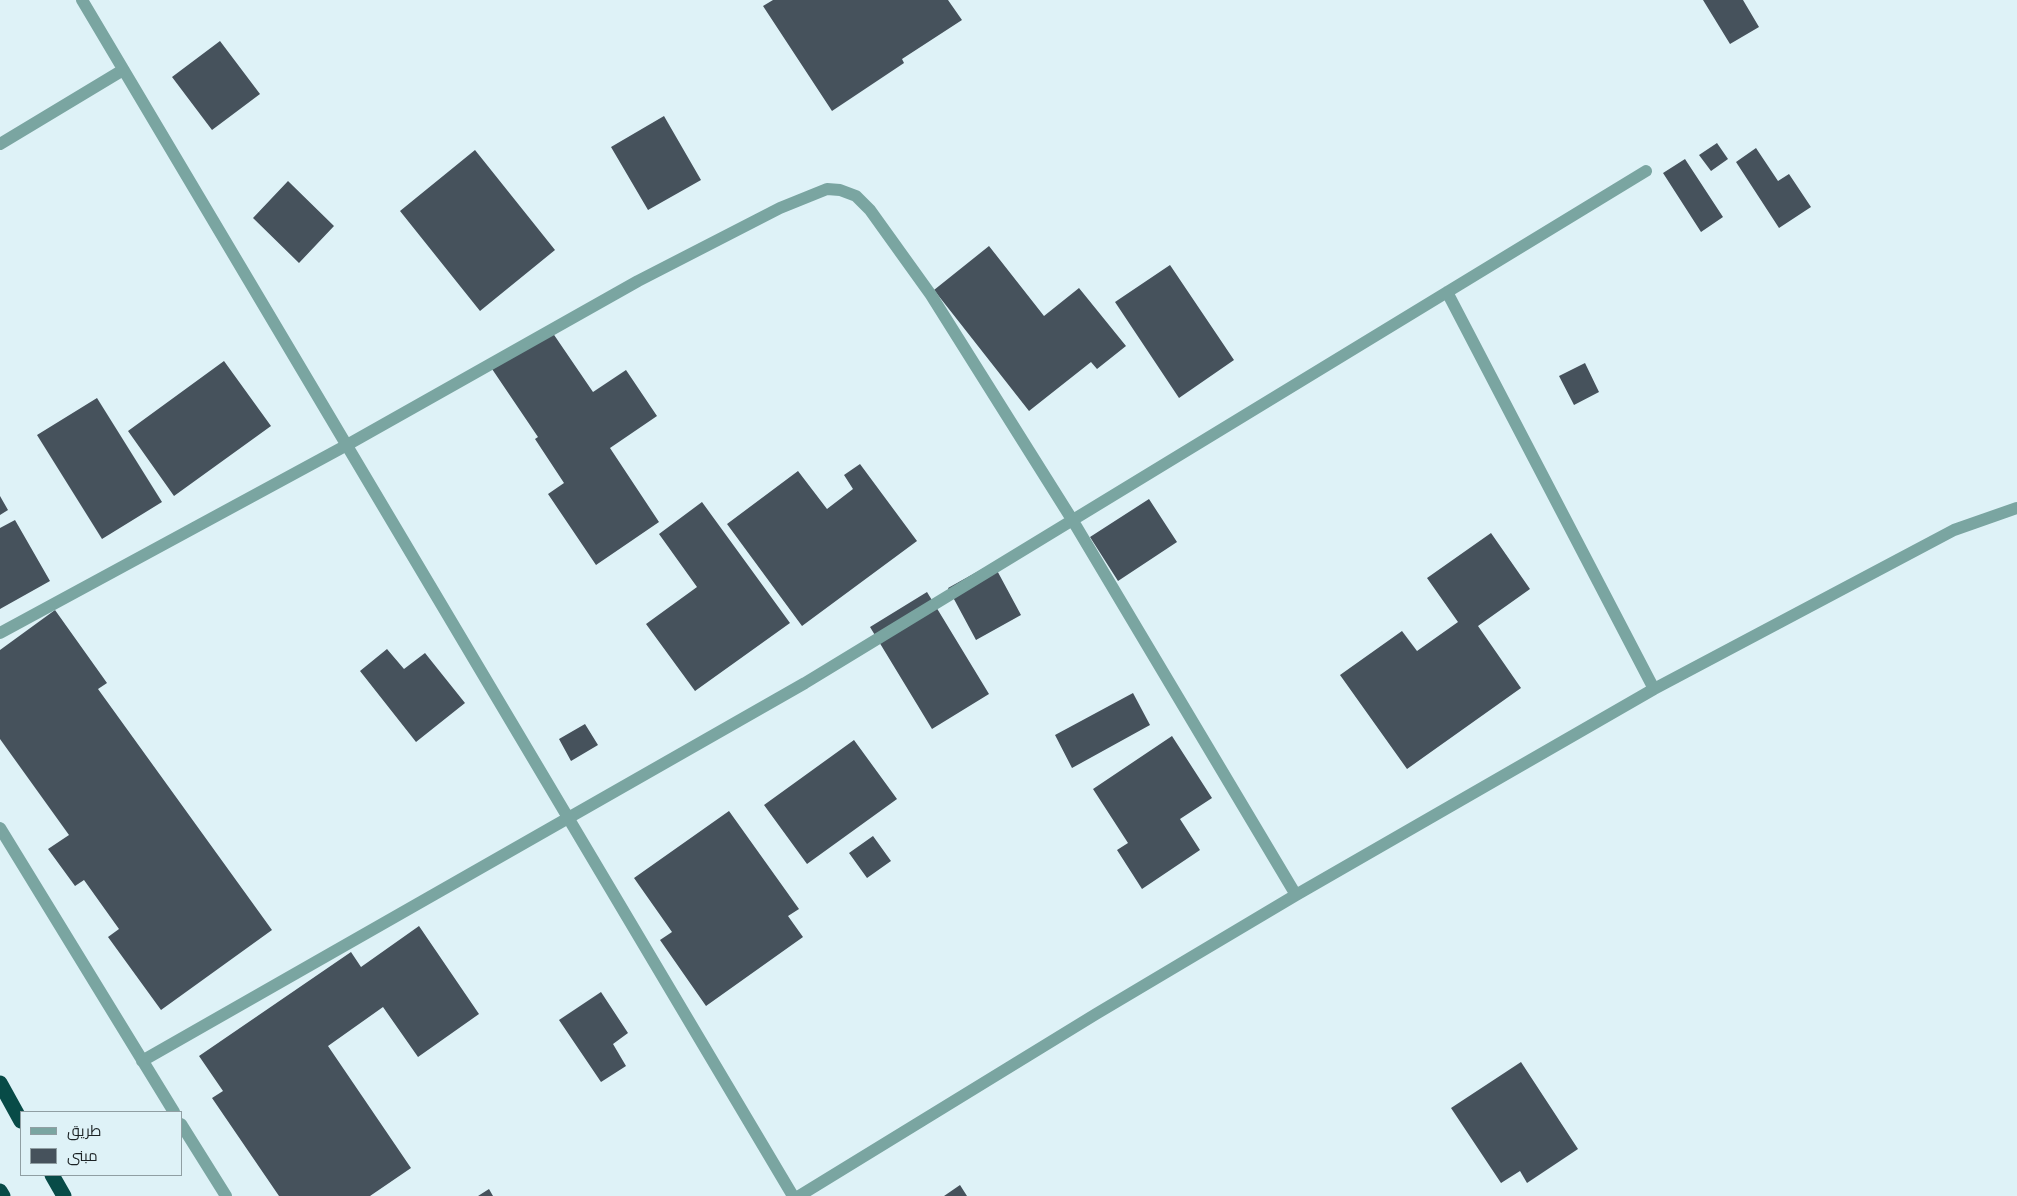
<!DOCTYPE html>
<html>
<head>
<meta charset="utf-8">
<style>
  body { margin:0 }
  #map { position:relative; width:2017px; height:1196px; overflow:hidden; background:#def2f7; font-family:Inter,Cairo,sans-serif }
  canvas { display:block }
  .legend { position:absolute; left:20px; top:1111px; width:162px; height:65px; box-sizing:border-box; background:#def2f7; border:1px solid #909fa3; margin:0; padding:6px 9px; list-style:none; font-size:15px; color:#1b2224 }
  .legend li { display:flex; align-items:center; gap:10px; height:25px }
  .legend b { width:25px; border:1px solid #909fa3 }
</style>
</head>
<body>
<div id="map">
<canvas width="2017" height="1196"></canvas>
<ul class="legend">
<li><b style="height:6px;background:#7aa5a1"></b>طريق</li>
<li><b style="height:14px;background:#46525c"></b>مبنى</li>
</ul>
</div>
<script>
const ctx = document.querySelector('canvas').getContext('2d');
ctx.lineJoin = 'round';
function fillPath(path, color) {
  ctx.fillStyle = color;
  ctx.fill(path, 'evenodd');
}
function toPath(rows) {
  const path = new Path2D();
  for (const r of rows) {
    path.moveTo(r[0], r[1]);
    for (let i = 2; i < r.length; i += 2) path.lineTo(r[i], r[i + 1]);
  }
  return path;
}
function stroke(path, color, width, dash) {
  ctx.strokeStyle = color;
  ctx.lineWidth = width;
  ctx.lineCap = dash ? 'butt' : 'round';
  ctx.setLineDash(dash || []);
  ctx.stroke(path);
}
fillPath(toPath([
  [773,0,948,0,962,20,902,59,904,63,832,111,763,6],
  [1703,0,1743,0,1759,27,1730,44],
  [220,41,260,94,212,130,172,77],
  [664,116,701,180,648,210,611,147],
  [1717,143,1728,159,1711,171,1699,155],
  [1756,148,1778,181,1789,174,1811,207,1779,228,1736,162],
  [475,150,555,250,480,311,400,211],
  [1685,159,1723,217,1701,232,1663,173],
  [288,181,334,226,299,263,253,218],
  [989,246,1044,316,1079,288,1126,346,1097,369,1091,362,1029,411,934,290],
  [1170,265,1234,360,1179,398,1115,302],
  [548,326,593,392,626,370,657,416,610,448,659,522,596,565,548,494,564,483,535,439,538,437,490,366],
  [224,361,271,426,174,496,128,431],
  [1585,363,1599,392,1574,405,1559,376],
  [97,398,162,502,102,539,37,435],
  [860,464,917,541,802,626,727,524,798,471,827,509,853,489,844,475],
  [0,496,8,510,0,515],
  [1149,499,1177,542,1118,581,1090,537],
  [702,502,790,623,695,691,646,624,697,587,659,534],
  [15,520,50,581,0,609,0,528],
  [1491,533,1530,589,1478,626,1521,688,1407,769,1340,675,1402,631,1417,651,1458,622,1427,578],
  [993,563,1021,615,976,640,948,588],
  [927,592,989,694,932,729,870,627],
  [55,610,107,683,98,689,272,930,161,1010,108,937,119,929,84,880,75,886,48,849,69,835,0,739,0,650],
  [387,649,404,669,425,653,465,703,416,742,360,671],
  [1133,693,1150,725,1072,768,1055,735],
  [585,724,598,745,571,761,559,739],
  [1172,736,1212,798,1180,819,1200,850,1142,889,1117,850,1128,843,1093,789],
  [854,740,897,799,807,864,764,805],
  [729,811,799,909,788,916,803,937,706,1006,660,940,672,932,634,878],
  [873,836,891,861,867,878,849,853],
  [419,926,479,1014,418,1057,383,1007,328,1046,411,1168,370,1196,279,1196,212,1098,223,1091,199,1056,351,952,361,967],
  [601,992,628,1033,613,1044,626,1066,601,1082,559,1020],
  [1521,1062,1578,1149,1527,1183,1520,1171,1501,1183,1451,1108],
  [960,1185,967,1196,944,1196],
  [489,1189,493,1196,478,1196]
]), '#46525c');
stroke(toPath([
  [82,0,793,1196],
  [0,144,123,70],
  [1447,292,1654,689],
  [0,633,347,445,638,281,780,208,827,189,840,190,856,196,870,210,931,295,1073,521,1296,895],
  [0,828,174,1112],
  [142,1061,805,683,1646,171],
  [181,1124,226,1196],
  [799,1196,1096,1014,1296,895,1654,689,1954,530,2017,508]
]), '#7aa5a1', 12);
stroke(toPath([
  [0,1083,21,1121],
  [52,1175,64,1196],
  [0,1191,3,1196]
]), '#084b47', 15);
</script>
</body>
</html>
